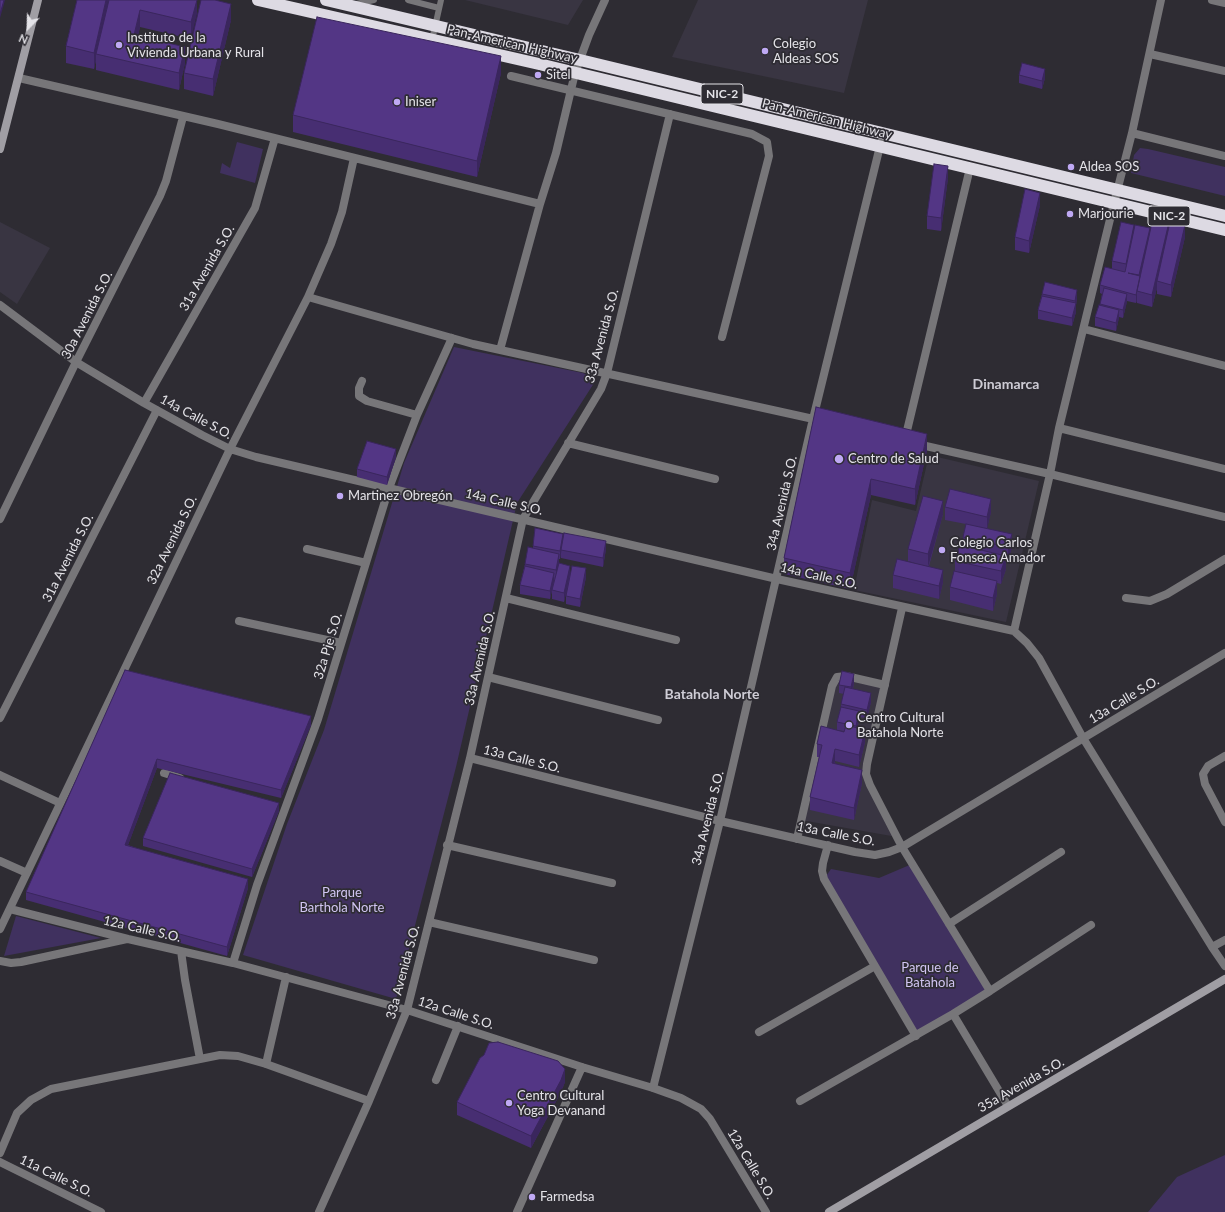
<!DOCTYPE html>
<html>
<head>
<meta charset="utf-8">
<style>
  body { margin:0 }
  #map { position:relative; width:1225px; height:1212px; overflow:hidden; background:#2e2c33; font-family:Lato,sans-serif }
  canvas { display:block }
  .north { position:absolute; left:8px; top:8px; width:40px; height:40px; -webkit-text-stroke:3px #2e2c33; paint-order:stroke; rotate:203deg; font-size:11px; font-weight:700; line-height:16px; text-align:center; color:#e4e3e8 }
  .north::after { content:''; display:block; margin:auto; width:14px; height:18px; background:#e4e3e8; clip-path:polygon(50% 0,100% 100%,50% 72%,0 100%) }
</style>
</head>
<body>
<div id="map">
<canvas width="1225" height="1212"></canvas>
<div class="north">N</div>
</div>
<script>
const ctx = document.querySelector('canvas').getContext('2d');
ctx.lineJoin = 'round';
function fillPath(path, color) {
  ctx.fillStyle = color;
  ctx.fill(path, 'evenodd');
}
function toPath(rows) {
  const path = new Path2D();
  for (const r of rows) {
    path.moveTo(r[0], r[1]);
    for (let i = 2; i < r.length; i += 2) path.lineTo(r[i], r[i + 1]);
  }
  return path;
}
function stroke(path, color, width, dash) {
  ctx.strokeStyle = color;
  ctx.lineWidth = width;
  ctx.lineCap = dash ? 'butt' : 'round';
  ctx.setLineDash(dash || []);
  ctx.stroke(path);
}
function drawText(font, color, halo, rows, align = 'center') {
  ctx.font = font + ' Lato,sans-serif';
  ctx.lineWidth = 3.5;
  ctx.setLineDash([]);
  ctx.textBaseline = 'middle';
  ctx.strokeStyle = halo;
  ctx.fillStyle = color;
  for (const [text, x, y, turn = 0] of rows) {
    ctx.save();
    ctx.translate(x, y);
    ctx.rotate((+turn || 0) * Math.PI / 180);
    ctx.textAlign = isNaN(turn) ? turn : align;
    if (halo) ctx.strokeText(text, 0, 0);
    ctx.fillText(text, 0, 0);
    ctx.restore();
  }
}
fillPath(toPath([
  [465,0,583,0,568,25],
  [698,0,868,0,844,93,672,57],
  [0,222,50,248,17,304,0,292],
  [929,455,1039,481,1006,622,854,590,872,500,916,511],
  [837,677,885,685,866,774,897,837,801,820]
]), '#393542');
fillPath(toPath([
  [237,142,263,149,255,183,220,173,222,163,230,168],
  [1140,148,1148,149,1225,167,1225,196,1131,173,1134,155],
  [454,347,583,373,596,380,517,503,456,767,396,999,243,955,287,824,324,730,404,463],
  [912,864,990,991,916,1036,824,879,831,869,879,878],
  [16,916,101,938,4,956],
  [1225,1155,1225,1212,1148,1212,1177,1177]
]), '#40315f');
stroke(toPath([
  [408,0,439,8],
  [356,4,374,0],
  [432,40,441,0]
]), '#777679', 6);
stroke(toPath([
  [1161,0,1132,133,1114,203,1059,428,1050,474,1014,631,1027,643,1039,658,1083,738,1212,947,1225,966],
  [1212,0,1225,3],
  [1150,54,1225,71],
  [511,76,752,134,767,142,769,156,722,337],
  [19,78,218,124,540,204],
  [1132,133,1225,156],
  [308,297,473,344,818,420],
  [0,305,76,362,144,403,202,435,230,449,256,457,777,579,1014,631],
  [1084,329,1225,366],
  [500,350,540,204,556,153,575,73,589,35,605,0],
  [362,381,359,388,359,396,367,401,417,415],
  [144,403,255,208,275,138],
  [1059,428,1225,469],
  [905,439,970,168],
  [568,443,715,479],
  [917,444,1050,474,1225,517],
  [0,519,76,362,160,196,166,181,183,117],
  [307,549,366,563],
  [506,598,676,640],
  [1126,598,1150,601,1167,594,1225,559],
  [902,608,867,764,866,774,870,785,902,847,990,991],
  [239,621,341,643],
  [488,677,658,720],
  [0,718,157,410],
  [1225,756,1208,766,1203,774,1205,784,1225,822],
  [470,758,720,821,855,852,875,855,889,852,902,847,1225,653],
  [164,773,180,778],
  [0,775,60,803],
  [797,839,832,686,837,677,846,676,885,685],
  [447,845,612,883],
  [828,845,823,863,822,871,824,879,916,1036],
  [0,861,27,873],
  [10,909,128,939,233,963,407,1010,582,1067,653,1088,681,1098,701,1109,710,1119,766,1212],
  [429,922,594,960],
  [949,924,1061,852],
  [0,929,230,449,308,297,331,244,342,212,354,158],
  [1212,947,1225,940],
  [181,951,185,980,200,1059],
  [0,961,11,963,21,962,127,939],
  [233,963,257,885,318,719,389,488,417,415,452,338],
  [953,1014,1008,1106],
  [759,1032,875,966],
  [266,1064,286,977],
  [436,1080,458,1026],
  [653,1088,720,821,813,419,881,142],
  [800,1101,953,1014,990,991,1091,925],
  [0,1153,17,1113,31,1100,51,1089,220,1055,238,1056,266,1064,369,1101],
  [0,1162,101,1212],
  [319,1212,369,1101,407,1010,470,758,523,519,601,389,607,373,670,114],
  [517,1212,582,1067]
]), '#777679', 8);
stroke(toPath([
  [0,149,38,0],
  [829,1212,1225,979]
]), '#a09ea4', 8);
stroke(toPath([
  [258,0,539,64,1225,230],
  [326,0,580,60,1225,216]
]), '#dddae3', 12);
fillPath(toPath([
  [77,0,197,0,191,39,140,27,138,36,185,63,179,90,96,70,96,60,94,69,66,63,66,46],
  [231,20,213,96,184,89,184,73],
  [501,73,477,177,293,132,293,115],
  [1019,75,1045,78,1042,89,1019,83],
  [948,178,941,231,927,229,927,216],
  [1040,205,1029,253,1015,250,1015,237],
  [1169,227,1185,237,1171,297,1157,294,1157,288,1152,307,1137,303,1137,300,1136,303,1127,301,1123,318,1119,317,1116,331,1095,326,1095,317,1100,305,1102,294,1100,293,1100,285,1112,269,1112,261,1134,231,1150,232],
  [1042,294,1077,298,1076,305,1076,312,1072,326,1038,319,1038,310],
  [816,407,927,450,915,505,871,495,850,589,784,574,784,558],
  [396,457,387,485,357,477,357,469],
  [945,507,991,512,987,528,1012,547,1008,560,1006,559,1006,569,1001,584,997,583,997,594,993,611,950,600,950,587,955,571,955,561,963,546,963,537,966,524,945,520],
  [943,514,929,566,943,582,939,599,893,588,893,575,921,565,908,561,908,549],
  [563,541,606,549,603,567,561,558,561,552,560,559,559,559,559,563,570,573,586,577,580,607,566,604,566,596,568,585,564,602,552,599,552,590,553,586,550,599,520,594,520,585,525,564,533,548,533,546],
  [125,670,311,725,281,798,157,768,128,845,248,888,227,956,26,900,26,892],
  [854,682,853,689,871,702,867,718,859,717,857,728,865,742,859,767,835,761,835,764,862,783,854,820,810,810,810,797,819,757,817,757,817,744,844,732,844,731,837,730,837,722,841,707,841,704,844,694,839,693,839,685],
  [279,811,252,877,143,846,143,838],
  [565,1082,561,1092,531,1148,457,1115,457,1102]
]), '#472e72');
fillPath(toPath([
  [4,0,5,0,0,18,0,14],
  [106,0,110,0,96,54,96,60,94,69,94,53],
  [197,0,197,14,191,39,191,22],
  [231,4,231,20,213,96,213,79],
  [140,10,140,27,134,51,134,35],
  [185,47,185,63,179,90,179,73],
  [501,56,501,73,477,177,477,161],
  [1045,69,1045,78,1042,89,1042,81],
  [948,166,948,178,941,231,941,218],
  [1040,193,1040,205,1029,253,1029,241],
  [1169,222,1169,234,1157,281,1157,288,1152,307,1152,295],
  [1134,225,1134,234,1126,273,1126,264],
  [1185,225,1185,237,1171,297,1171,285],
  [1150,228,1150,237,1139,282,1139,275],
  [1077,290,1077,298,1076,305,1076,312,1072,326,1072,318,1075,308,1075,301],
  [1137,292,1137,300,1136,303,1136,295],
  [1127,294,1127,302,1123,318,1123,310],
  [1119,310,1119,318,1116,331,1116,323],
  [927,434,927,450,915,505,915,489],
  [396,449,396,457,387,485,387,477],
  [871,479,871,495,850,589,850,573],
  [991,499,991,512,987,529,987,517],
  [943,501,943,514,928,567,928,554],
  [563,534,563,542,560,559,560,551],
  [1012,534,1012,547,1008,560,1008,547],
  [606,541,606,549,603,567,603,558],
  [559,554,559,563,556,579,556,570],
  [1006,556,1006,569,1001,584,1001,571],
  [570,566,570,574,564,602,564,593],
  [586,568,586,577,580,607,580,599],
  [943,570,943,582,939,599,939,586],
  [554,573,554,581,550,599,550,591],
  [997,581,997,594,993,611,993,598],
  [854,674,854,682,851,696,851,687],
  [871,693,871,702,867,718,867,710],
  [859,711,859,719,856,734,856,726],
  [311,716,311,725,281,798,281,790],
  [865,730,865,742,859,767,859,755],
  [835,749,835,761,832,776,832,763],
  [157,759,157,768,125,853,125,845],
  [862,770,862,783,854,820,854,808],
  [279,803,279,811,252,877,252,869],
  [248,879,248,888,227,956,227,947],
  [565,1069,565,1082,561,1092,531,1148,531,1136]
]), '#3a265d');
const building = toPath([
  [0,0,4,0,0,14,0,0],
  [77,0,106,0,94,53,66,46,77,0],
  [109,0,197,0,191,22,140,10,134,35,185,47,179,73,96,54,109,0],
  [201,0,215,0,231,4,213,79,184,73,201,0],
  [317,17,501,56,477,161,293,115,317,17],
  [1022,63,1045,69,1042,81,1019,75,1022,63],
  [934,164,948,166,941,218,927,216,934,164],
  [1025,189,1040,193,1029,241,1015,237,1025,189],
  [1153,218,1169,222,1152,295,1137,291,1153,218],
  [1121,222,1134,225,1126,264,1112,261,1121,222],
  [1170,222,1185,225,1171,285,1157,281,1170,222],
  [1135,225,1150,228,1139,275,1128,273,1140,276,1136,295,1100,285,1105,267,1125,272,1135,225],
  [1045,282,1077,290,1075,301,1042,294,1045,282],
  [1104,288,1127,294,1123,310,1100,304,1104,288],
  [1042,296,1076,303,1072,318,1038,310,1042,296],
  [1099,305,1119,310,1116,323,1095,317,1099,305],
  [816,407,927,434,915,489,871,479,850,573,784,558,816,407],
  [367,441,396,449,387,477,357,469,367,441],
  [950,489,991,499,987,517,945,507,950,489],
  [923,496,943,501,928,554,908,549,923,496],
  [966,524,1012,534,1008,547,963,537,966,524],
  [535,528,563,534,560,551,533,546,535,528],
  [564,533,606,541,603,558,561,550,564,533],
  [960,545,1006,556,1001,571,955,561,960,545],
  [528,547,559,554,556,570,525,564,528,547],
  [897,559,943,570,939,586,893,575,897,559],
  [559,563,570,566,564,593,552,590,559,563],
  [525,566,554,573,550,591,520,585,525,566],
  [572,566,586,568,580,599,566,596,572,566],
  [954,571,997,581,993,598,950,587,954,571],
  [125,670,311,716,281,790,157,759,125,845,248,879,227,947,26,892,125,670],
  [842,671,854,674,851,687,839,685,842,671],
  [845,687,871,693,867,710,841,704,845,687],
  [841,707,859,711,856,726,837,722,841,707],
  [846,725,865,730,859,755,835,749,832,763,862,770,854,808,810,797,822,745,817,744,821,726,844,732,846,725],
  [170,773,279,803,252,869,143,838,170,773],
  [498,1042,558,1061,565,1069,561,1080,531,1136,457,1102,480,1058,484,1055,489,1043,498,1042]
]);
fillPath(building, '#533685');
stroke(building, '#3a265d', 1);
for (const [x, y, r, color] of [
  [119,45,4,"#bfa9f4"],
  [765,51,4,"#bfa9f4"],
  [538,75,4,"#bfa9f4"],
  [397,102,4,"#bfa9f4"],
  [1071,167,4,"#bfa9f4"],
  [1070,214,4,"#bfa9f4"],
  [839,459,5,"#bfa9f4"],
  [340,496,4,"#bfa9f4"],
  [942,550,4,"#bfa9f4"],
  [849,725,4,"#bfa9f4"],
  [509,1103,4,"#bfa9f4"],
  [532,1197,4,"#bfa9f4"]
]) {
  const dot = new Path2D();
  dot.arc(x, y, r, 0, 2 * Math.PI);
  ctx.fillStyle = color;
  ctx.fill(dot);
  stroke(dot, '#2e2c33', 1.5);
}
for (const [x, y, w] of [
  [722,94,42],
  [1169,216,42]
]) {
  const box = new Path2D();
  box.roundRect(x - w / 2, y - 10, w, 20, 3);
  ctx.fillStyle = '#2e2c33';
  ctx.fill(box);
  stroke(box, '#e4e3e8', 1);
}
drawText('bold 12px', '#e4e3e8', null, [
  ["NIC-2",722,94],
  ["NIC-2",1169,216]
]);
drawText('13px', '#e4e3e8', '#2e2c33', [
  ["Instituto de la",127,38],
  ["Vivienda Urbana y Rural",127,53],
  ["Colegio",773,44],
  ["Aldeas SOS",773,59],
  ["Sitel",546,75],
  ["Iniser",405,102],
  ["Aldea SOS",1079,167],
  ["Marjourie",1078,214],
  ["Centro de Salud",848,459],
  ["Martinez Obregón",348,496],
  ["Colegio Carlos",950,543],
  ["Fonseca Amador",950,558],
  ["Centro Cultural",857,718],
  ["Batahola Norte",857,733],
  ["Centro Cultural",517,1096],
  ["Yoga Devanand",517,1111],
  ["Farmedsa",540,1197]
], 'left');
drawText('13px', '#e4e3e8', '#2e2c33', [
  ["Pan-American Highway",512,44,13],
  ["Pan-American Highway",827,119,14],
  ["31a Avenida S.O.",207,268,-60],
  ["30a Avenida S.O.",87,315,-63],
  ["33a Avenida S.O.",602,336,-75],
  ["14a Calle S.O.",196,417,28],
  ["14a Calle S.O.",504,502,13],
  ["34a Avenida S.O.",782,503,-77],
  ["32a Avenida S.O.",172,540,-64],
  ["31a Avenida S.O.",68,558,-63],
  ["14a Calle S.O.",819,576,13],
  ["32a Pje S.O.",328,646,-73],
  ["33a Avenida S.O.",480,658,-77],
  ["13a Calle S.O.",1124,700,-31],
  ["13a Calle S.O.",522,759,14],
  ["34a Avenida S.O.",708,818,-76],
  ["13a Calle S.O.",836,834,11],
  ["12a Calle S.O.",142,929,13],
  ["33a Avenida S.O.",403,972,-75],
  ["12a Calle S.O.",456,1013,18],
  ["35a Avenida S.O.",1021,1085,-30],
  ["12a Calle S.O.",751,1164,59],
  ["11a Calle S.O.",56,1176,26]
]);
drawText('13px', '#d1c5f2', '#2e2c33', [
  ["Parque",342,893],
  ["Barthola Norte",342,908],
  ["Parque de",930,968],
  ["Batahola",930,983]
]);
drawText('bold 14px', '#ceccd5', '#2e2c33', [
  ["Dinamarca",1006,384],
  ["Batahola Norte",712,694]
]);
</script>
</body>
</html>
